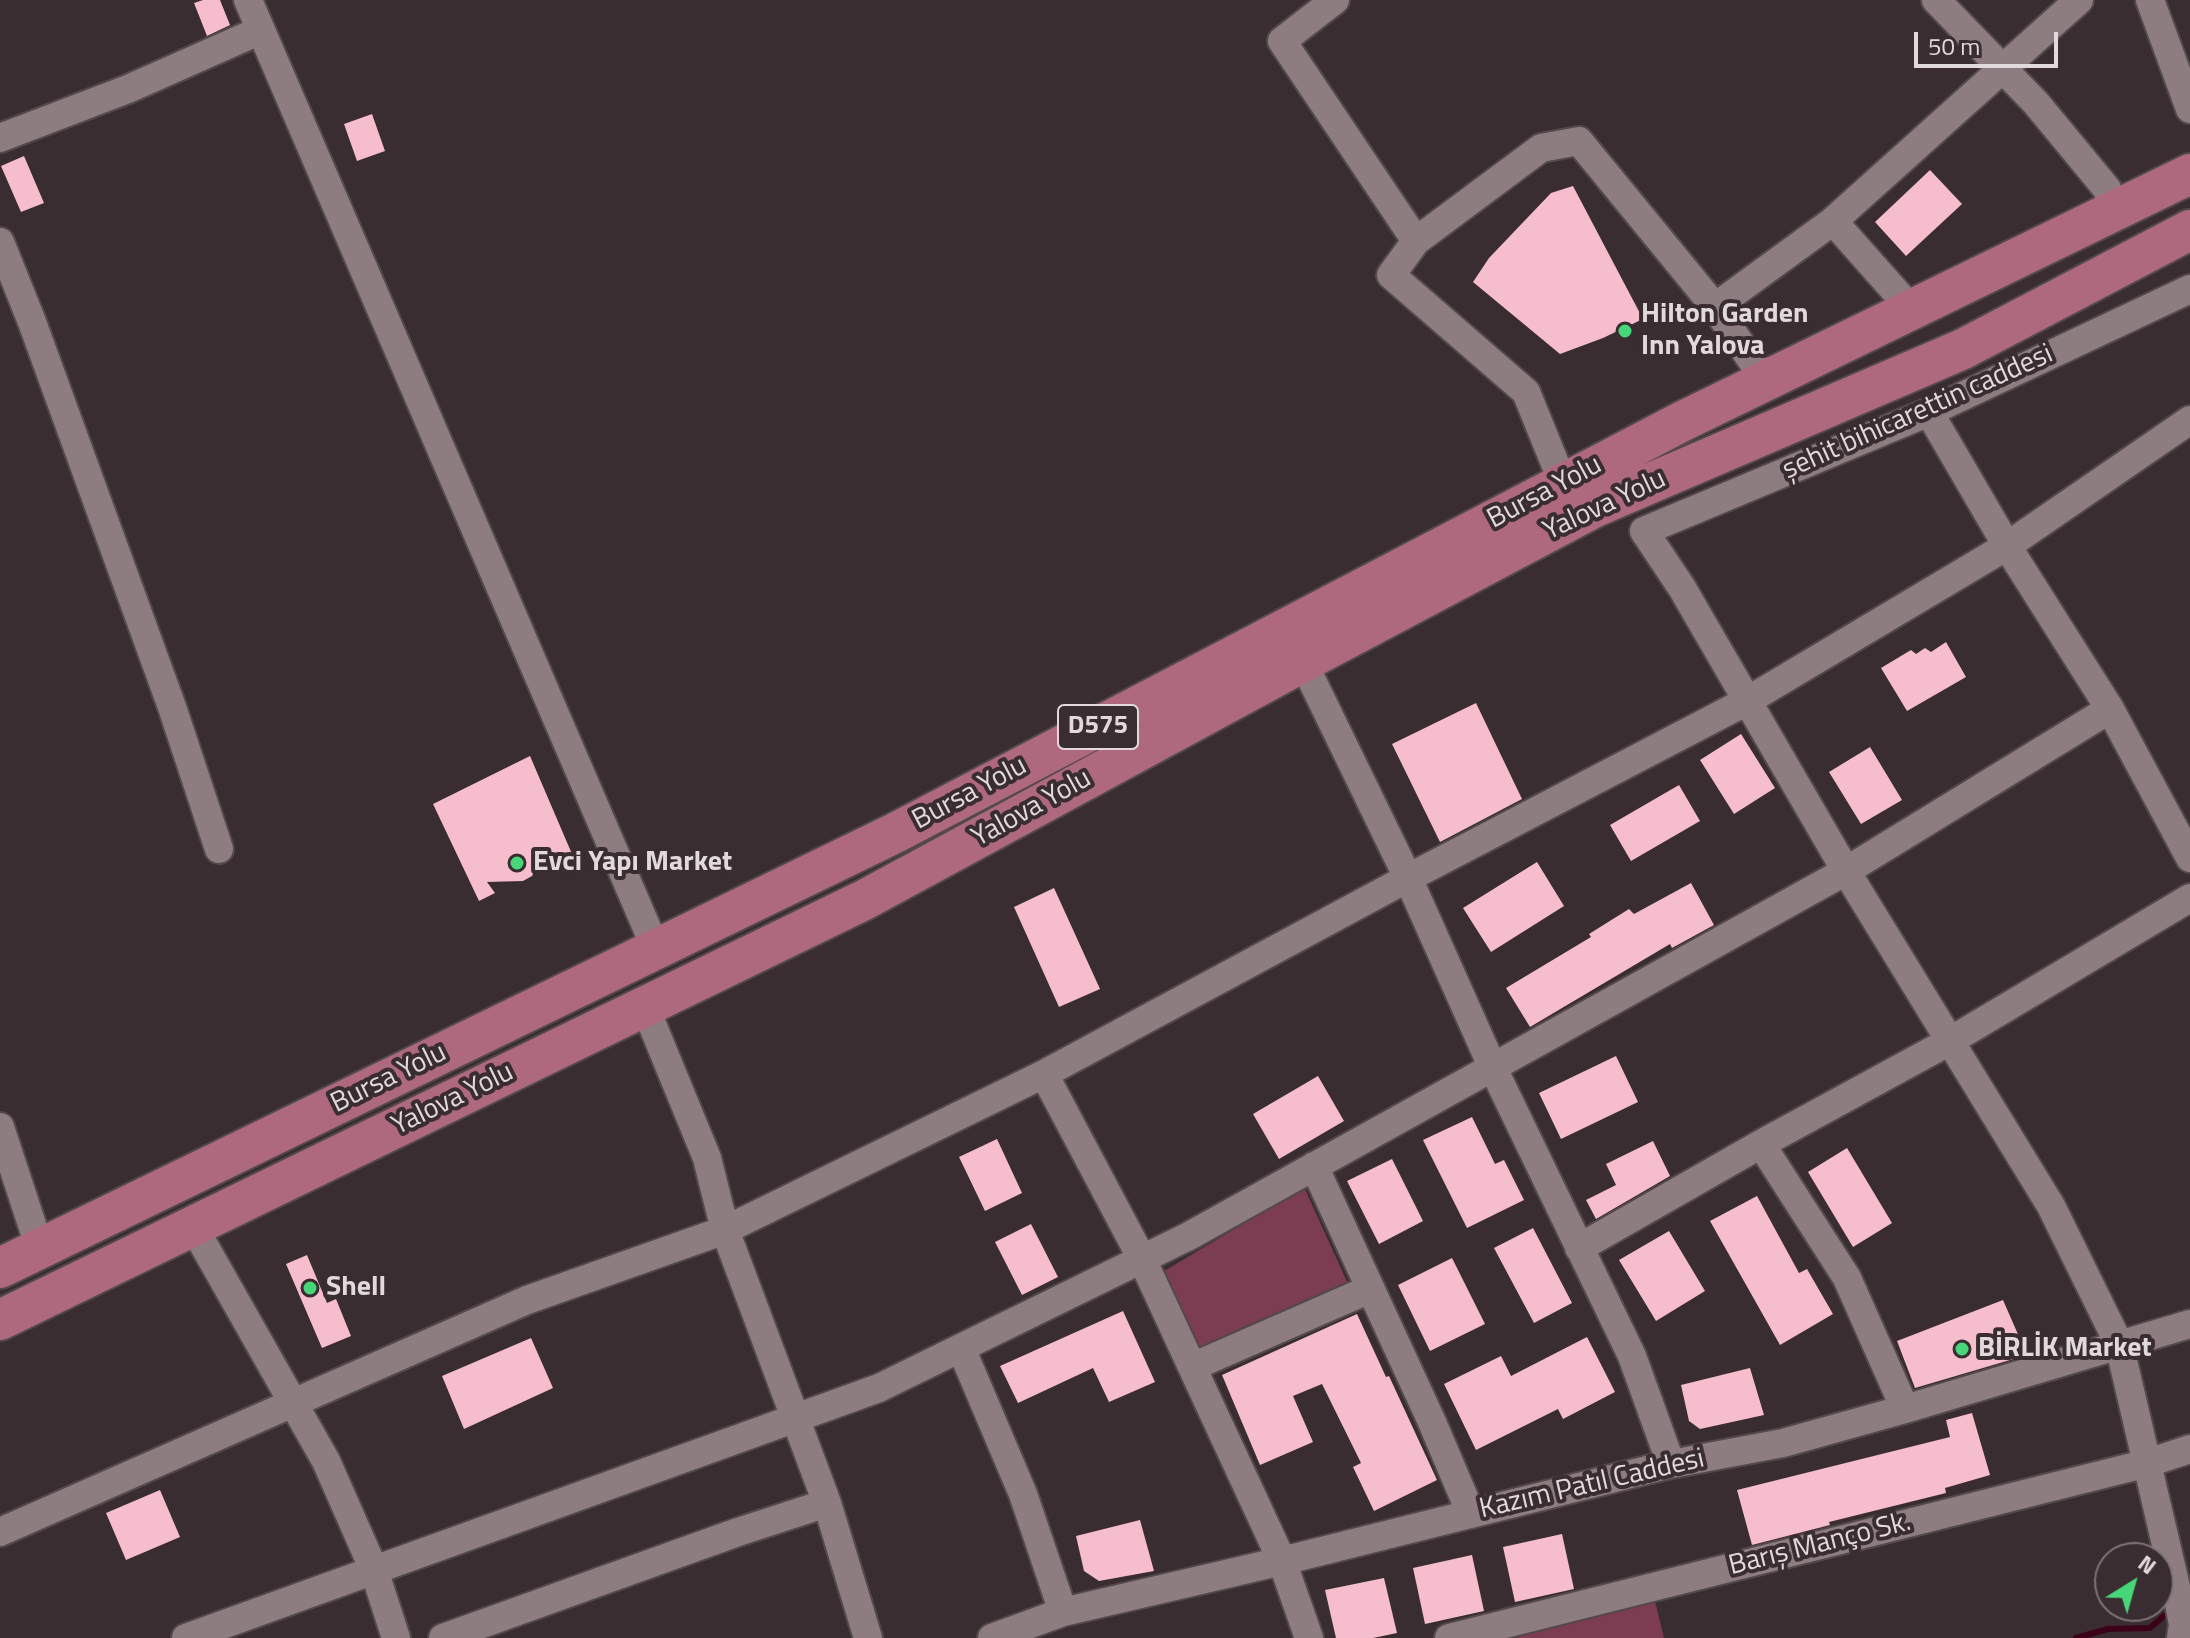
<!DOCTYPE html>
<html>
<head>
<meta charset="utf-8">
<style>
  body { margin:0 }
  #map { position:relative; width:2190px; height:1638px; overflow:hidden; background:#3a2d31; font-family:"Titillium Web",sans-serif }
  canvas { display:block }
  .north { position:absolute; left:2094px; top:1542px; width:80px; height:80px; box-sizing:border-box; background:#3a2d31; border:2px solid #7d7275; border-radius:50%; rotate:37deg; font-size:22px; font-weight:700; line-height:32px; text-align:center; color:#e1d9db }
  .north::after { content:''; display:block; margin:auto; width:28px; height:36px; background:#47d779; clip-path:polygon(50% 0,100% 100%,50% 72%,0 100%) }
  .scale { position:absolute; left:1914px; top:32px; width:144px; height:36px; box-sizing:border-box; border:4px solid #e1d9db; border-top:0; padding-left:10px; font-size:24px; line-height:28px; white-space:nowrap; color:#e1d9db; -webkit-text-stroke:6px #3a2d31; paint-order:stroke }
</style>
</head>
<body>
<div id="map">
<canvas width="2190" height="1638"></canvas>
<div class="north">N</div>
<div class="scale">50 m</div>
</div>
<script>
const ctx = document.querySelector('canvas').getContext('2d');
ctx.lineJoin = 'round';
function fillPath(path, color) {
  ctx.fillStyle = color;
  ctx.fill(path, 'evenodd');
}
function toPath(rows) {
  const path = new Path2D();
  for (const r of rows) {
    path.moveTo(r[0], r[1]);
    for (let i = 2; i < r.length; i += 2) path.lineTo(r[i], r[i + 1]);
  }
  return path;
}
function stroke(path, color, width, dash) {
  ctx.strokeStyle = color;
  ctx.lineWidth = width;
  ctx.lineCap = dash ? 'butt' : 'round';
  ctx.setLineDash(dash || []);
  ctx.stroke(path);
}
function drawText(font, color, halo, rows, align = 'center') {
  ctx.font = font + ' "Titillium Web",sans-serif';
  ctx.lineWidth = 8;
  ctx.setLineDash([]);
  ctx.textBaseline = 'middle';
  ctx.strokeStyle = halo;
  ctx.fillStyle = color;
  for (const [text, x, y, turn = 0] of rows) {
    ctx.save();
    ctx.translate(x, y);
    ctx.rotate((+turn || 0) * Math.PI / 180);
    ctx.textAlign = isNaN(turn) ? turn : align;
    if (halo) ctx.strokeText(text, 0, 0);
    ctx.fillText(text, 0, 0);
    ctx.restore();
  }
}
fillPath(toPath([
  [1304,1187,1349,1286,1195,1353,1161,1273],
  [1655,1601,1664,1638,1497,1638]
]), '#7c3c51');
stroke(toPath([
  [2076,1638,2108,1629,2150,1628,2165,1615,2174,1613]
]), '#3b021a', 6);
fillPath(toPath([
  [203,0,220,0,230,25,207,36,194,3],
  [372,114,385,151,357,161,344,124],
  [24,156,44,203,21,212,1,166],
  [1930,170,1962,204,1906,256,1875,222],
  [1573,186,1643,319,1603,338,1560,354,1473,282,1489,258,1551,193],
  [1946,642,1966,677,1907,711,1881,668,1911,650,1916,654,1925,648,1931,652],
  [1476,703,1522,799,1440,842,1392,744],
  [1741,734,1775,788,1734,814,1700,760],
  [1870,747,1902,800,1861,824,1829,772],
  [530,756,572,854,553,864,546,847,532,876,523,881,487,882,495,893,479,901,433,804],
  [1679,785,1700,821,1631,861,1610,825],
  [1537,862,1564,906,1491,952,1463,908],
  [1691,883,1714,925,1672,948,1670,944,1530,1027,1506,988,1591,937,1589,934,1629,909,1634,914],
  [1054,888,1100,989,1059,1007,1014,907],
  [1616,1056,1638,1102,1561,1139,1539,1093],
  [1318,1076,1344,1121,1279,1159,1253,1114],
  [1472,1117,1495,1164,1504,1160,1524,1200,1467,1228,1423,1140],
  [997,1139,1022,1193,985,1211,959,1157],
  [1653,1141,1670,1176,1596,1219,1586,1200,1616,1185,1606,1164],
  [1847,1148,1892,1223,1853,1247,1808,1172],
  [1392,1159,1423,1221,1379,1244,1347,1181],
  [1757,1196,1799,1273,1807,1269,1833,1314,1780,1345,1710,1221],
  [1031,1224,1058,1277,1022,1295,995,1242],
  [1533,1228,1572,1303,1534,1323,1494,1248],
  [1669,1231,1705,1291,1656,1321,1619,1260],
  [307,1255,327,1303,336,1299,351,1336,322,1348,286,1264],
  [1452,1258,1485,1324,1430,1351,1398,1285],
  [2003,1300,2027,1355,1915,1388,1897,1341],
  [1123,1311,1155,1382,1109,1402,1093,1368,1018,1403,1000,1366],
  [1357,1314,1386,1377,1389,1376,1437,1480,1374,1511,1353,1467,1361,1463,1322,1384,1293,1396,1313,1442,1260,1465,1222,1375],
  [1587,1337,1615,1392,1563,1419,1558,1409,1476,1450,1444,1384,1501,1356,1511,1376],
  [531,1338,553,1388,464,1429,442,1376],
  [1750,1368,1764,1415,1700,1429,1689,1421,1681,1385],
  [1972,1413,1990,1475,1945,1488,1946,1493,1829,1522,1830,1525,1752,1545,1737,1490,1950,1437,1946,1420],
  [160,1490,180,1537,126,1560,106,1513],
  [1140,1520,1154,1571,1099,1581,1084,1571,1076,1536],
  [1562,1534,1574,1589,1515,1602,1503,1547],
  [1472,1555,1484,1611,1425,1624,1413,1568],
  [1384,1578,1397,1633,1373,1638,1336,1638,1325,1590]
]), '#f6bdcc');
const minor = toPath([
  [248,0,656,949],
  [1335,0,1282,41,1416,241,1391,275,1526,392,1563,483],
  [1936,0,2036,103,2107,189,2114,210],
  [2150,0,2190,109],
  [0,138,128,89,261,30],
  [1416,241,1541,148,1579,141,1715,307,1766,381],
  [0,242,32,322,172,707,219,849],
  [1715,307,1833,221],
  [1912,310,1833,221,2079,0],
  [1929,412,2007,546,2110,709,2190,858],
  [1303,662,1408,878,1492,1066,1632,1356,1671,1464],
  [645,1007,707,1158,725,1230,827,1503,868,1638],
  [1044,1074,1142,1259,1282,1561,1309,1638],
  [0,1127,40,1249],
  [1761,1144,1847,1278,1905,1409],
  [1314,1166,1432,1422,1471,1514],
  [193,1226,326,1461,374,1570,396,1638],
  [1579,1248,1761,1144,1950,1041,2190,898],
  [961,1348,1023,1494,1063,1612],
  [1192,1367,1370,1289],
  [0,1532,527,1300,725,1230,1044,1074,1408,878,1747,701,2007,546,2190,420],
  [186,1638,879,1388,1189,1236,1846,871,2110,709],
  [443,1638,738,1532,827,1503],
  [992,1638,1063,1612,1282,1561,1671,1464,1783,1443,1905,1409,2190,1324],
  [1449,1638,2148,1463,2190,1449],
  [2181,1638,2183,1625,2176,1587,2119,1344,2051,1206,1846,871,1682,588,1644,531,1929,412,2190,289]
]);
const highway = toPath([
  [0,1268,895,833,1683,421,2190,174],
  [0,1320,864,900,1303,662,1595,507,1963,349,2190,230]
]);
stroke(minor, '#53494b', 32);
stroke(highway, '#53494b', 44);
stroke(minor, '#8d7d81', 28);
stroke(highway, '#ae697e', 40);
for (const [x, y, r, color] of [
  [1625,331,8,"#47d779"],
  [517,863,8,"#47d779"],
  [310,1288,8,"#47d779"],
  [1962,1349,8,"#47d779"]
]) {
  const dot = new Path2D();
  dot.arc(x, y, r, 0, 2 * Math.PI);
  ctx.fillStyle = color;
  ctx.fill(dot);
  stroke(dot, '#3a2d31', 3);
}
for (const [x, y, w] of [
  [1098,727,80]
]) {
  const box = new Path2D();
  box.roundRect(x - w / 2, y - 22, w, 44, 6);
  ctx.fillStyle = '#3a2d31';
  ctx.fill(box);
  stroke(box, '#e1d9db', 2);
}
drawText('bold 26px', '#e1d9db', null, [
  ["D575",1098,727]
]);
drawText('bold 28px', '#e1d9db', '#3a2d31', [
  ["Hilton Garden",1641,315],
  ["Inn Yalova",1641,347],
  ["Evci Yapı Market",533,863],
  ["Shell",326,1288],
  ["BİRLİK Market",1978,1349]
], 'left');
drawText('28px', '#e1d9db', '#3a2d31', [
  ["şehit bihicarettin caddesi",1918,413,-24],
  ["Bursa Yolu",1545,493,-28],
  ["Yalova Yolu",1605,506,-25],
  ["Bursa Yolu",970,794,-28],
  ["Yalova Yolu",1032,809,-29],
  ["Bursa Yolu",389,1079,-26],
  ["Yalova Yolu",453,1100,-26],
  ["Kazım Patıl Caddesi",1592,1485,-13],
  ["Barış Manço Sk.",1820,1545,-14]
]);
</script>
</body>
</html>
